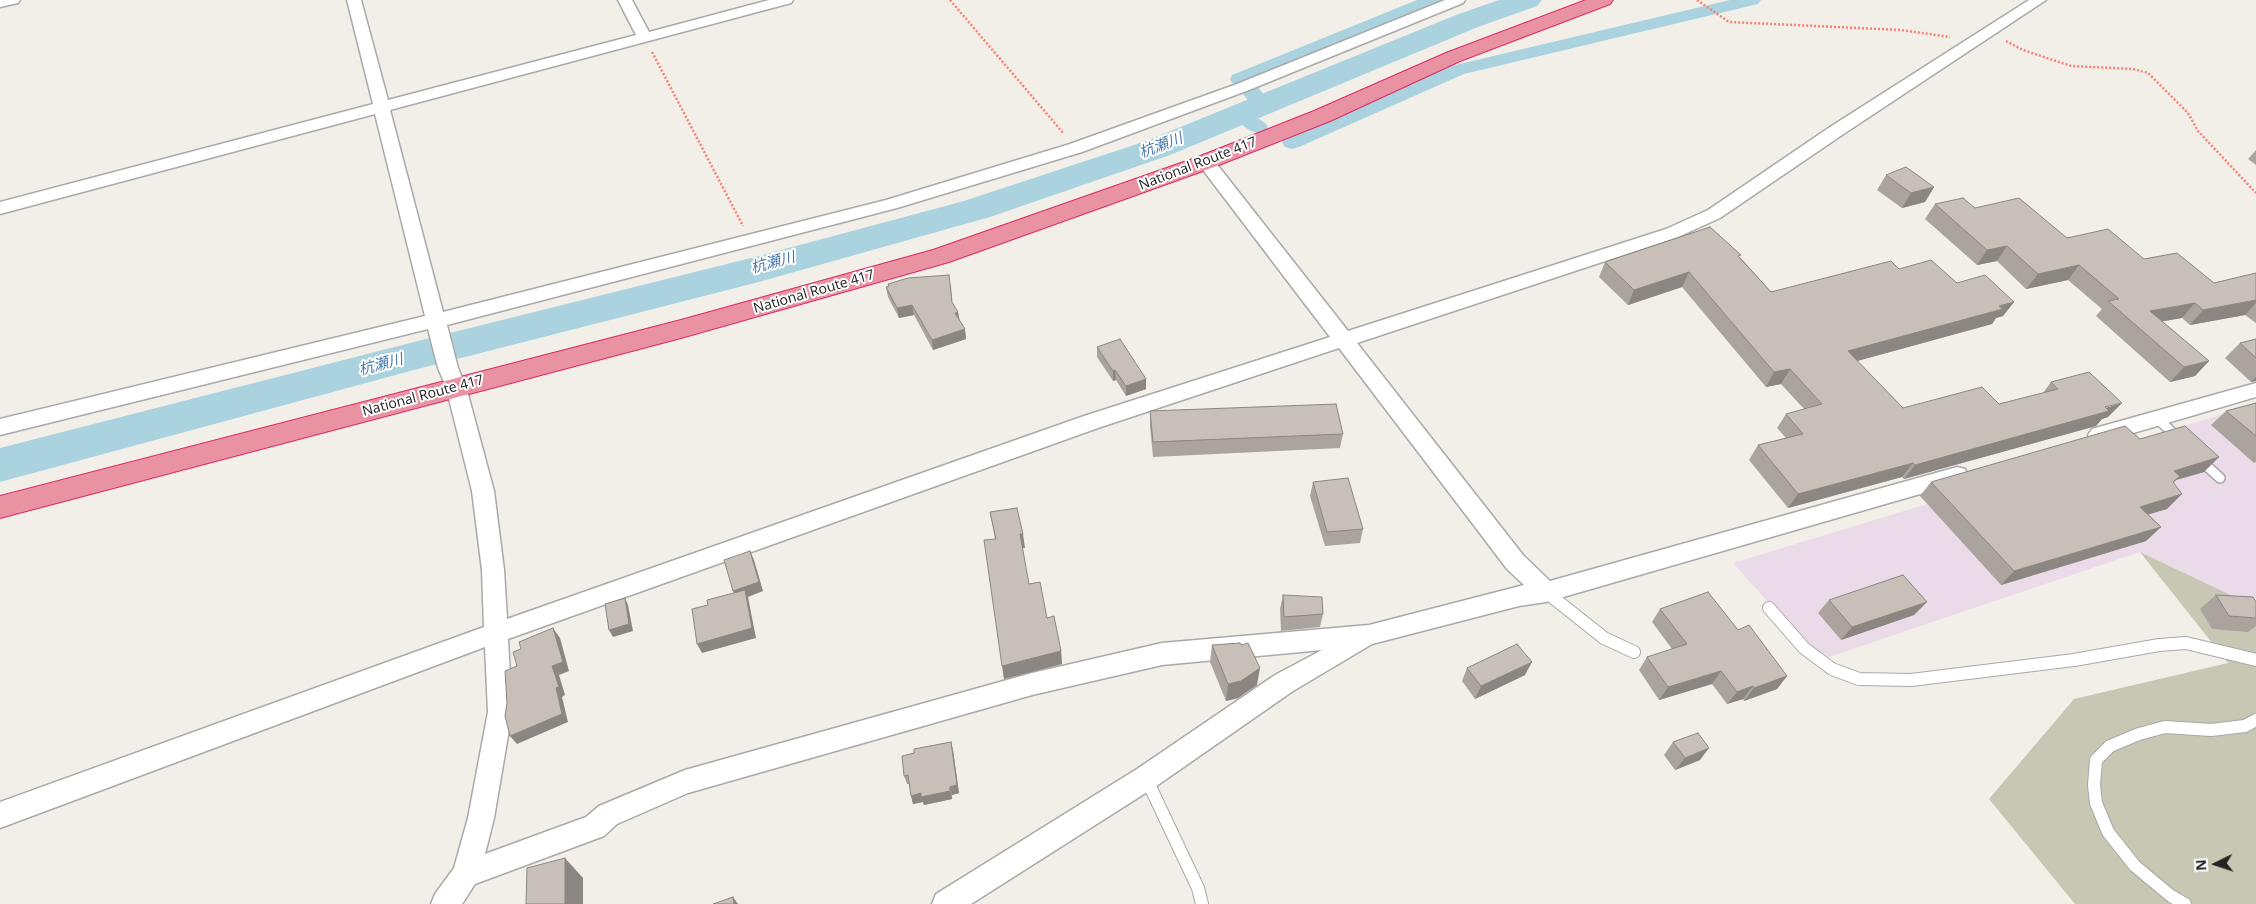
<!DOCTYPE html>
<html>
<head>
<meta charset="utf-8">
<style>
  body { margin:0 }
  #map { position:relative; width:2256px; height:904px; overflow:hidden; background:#f2efe9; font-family:"Open Sans",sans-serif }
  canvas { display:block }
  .north { position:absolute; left:2191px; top:839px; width:50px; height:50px; -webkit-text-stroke:4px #fff; paint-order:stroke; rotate:266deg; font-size:14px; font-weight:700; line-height:20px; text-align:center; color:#222 }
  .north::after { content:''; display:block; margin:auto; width:18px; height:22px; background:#222; clip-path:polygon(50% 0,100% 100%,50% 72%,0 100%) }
</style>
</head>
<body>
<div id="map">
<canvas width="2256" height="904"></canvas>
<div class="north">N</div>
</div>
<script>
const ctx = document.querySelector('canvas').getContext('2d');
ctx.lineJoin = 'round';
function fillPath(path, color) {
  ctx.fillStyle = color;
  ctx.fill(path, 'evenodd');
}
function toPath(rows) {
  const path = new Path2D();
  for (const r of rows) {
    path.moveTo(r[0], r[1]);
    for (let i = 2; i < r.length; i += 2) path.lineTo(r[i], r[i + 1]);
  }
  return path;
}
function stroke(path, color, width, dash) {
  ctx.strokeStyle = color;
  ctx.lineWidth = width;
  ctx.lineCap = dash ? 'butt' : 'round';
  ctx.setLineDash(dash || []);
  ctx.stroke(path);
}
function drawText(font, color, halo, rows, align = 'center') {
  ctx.font = font + ' "Open Sans","Noto Sans JP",sans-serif';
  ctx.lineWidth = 4;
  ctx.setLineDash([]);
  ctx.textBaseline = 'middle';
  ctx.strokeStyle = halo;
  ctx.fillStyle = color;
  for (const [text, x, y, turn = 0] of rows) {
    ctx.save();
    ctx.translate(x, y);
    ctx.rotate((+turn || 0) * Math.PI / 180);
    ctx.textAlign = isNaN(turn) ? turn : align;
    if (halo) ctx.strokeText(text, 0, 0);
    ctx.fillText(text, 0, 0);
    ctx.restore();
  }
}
fillPath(toPath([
  [2256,404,2256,607,2140,552,1820,660,1733,563]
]), '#ebdbe8');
fillPath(toPath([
  [2140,552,2256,607,2256,904,2075,904,1989,799,2074,699,2228,663]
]), '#c7c7b4');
fillPath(toPath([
  [1417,0,1441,0,1438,4,1246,83,1239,85,1232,83,1230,79,1232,75,1417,0],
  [1730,0,1761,0,1758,4,1464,74,1299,147,1292,149,1285,147,1282,143,1285,139,1451,66,1730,0],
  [1250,84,1257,86,1270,102,1273,106,1270,110,1263,112,1256,110,1243,94,1241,90,1243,86,1250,84],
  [1240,109,1247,111,1265,123,1268,127,1265,131,1258,133,1251,131,1233,119,1230,115,1233,111,1240,109]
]), '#aad3df');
fillPath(toPath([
  [1499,0,1542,0,1537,6,1478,27,1170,155,990,217,755,283,414,370,0,482,0,448,414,342,755,257,964,201,1146,141,1456,15,1499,0]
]), '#aad3df');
const laneFar1 = toPath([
  [2157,418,2180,440],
  [2199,459,2220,478]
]);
const lane = toPath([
  [1546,592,1604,638,1634,652],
  [1769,608,1804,648,1832,669,1859,679,1911,680,2074,660,2159,645,2186,643,2256,660],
  [1146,778,1198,888,1202,904],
  [2185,904,2171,896,2135,866,2108,832,2096,803,2094,785,2096,760,2110,746,2139,734,2165,727,2211,730,2245,726,2256,720]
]);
const street = toPath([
  [0,0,20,0,18,3,0,7,0,0],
  [347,0,361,0,388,100,636,35,618,0,632,0,649,32,769,0,793,0,791,3,390,110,443,312,886,200,1070,144,1237,84,1445,0,1465,0,1463,3,1249,90,1082,152,897,208,447,325,458,368,466,387,494,491,504,570,507,619,1084,416,1330,337,1200,166,1197,162,1200,158,1212,158,1348,331,1666,229,1708,210,1830,127,2029,0,2046,0,1842,135,1720,218,1678,237,1357,343,1523,555,1550,581,1957,467,1965,469,1968,475,1965,481,1546,602,1519,606,1372,644,1293,691,1155,787,971,904,932,904,936,894,1137,769,1275,675,1322,650,1162,665,1032,695,688,793,617,824,604,836,475,884,462,904,431,904,435,894,454,868,468,818,488,712,485,647,0,828,0,802,484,627,482,570,472,491,446,387,438,368,428,329,0,435,0,419,425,316,375,114,0,214,0,202,373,104,347,0],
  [1339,348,1507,569,1524,585,1369,625,1162,643,1032,673,685,770,599,806,586,817,485,854,494,818,512,712,508,639,1098,428,1339,348],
  [2256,383,2256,397,2099,443,2092,441,2088,435,2092,429,2099,427,2256,383]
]);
const highway = toPath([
  [1586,0,1613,0,1610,4,1460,61,1330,121,1214,167,949,262,681,338,0,518,0,496,681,320,933,250,1198,157,1314,111,1446,53,1586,0]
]);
stroke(laneFar1, '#a9a9a9', 12);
stroke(lane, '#a9a9a9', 14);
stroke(street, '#a9a9a9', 3);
stroke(highway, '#dc2a67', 2);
stroke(toPath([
  [950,0,1064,134],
  [1697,0,1729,22,1901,30,1950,37],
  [2006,41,2023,50,2071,66,2133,69,2148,73,2188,113,2198,131,2256,193],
  [652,52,743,226]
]), '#fa8072', 2.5, [2, 2]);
stroke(laneFar1, '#fff', 9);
stroke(lane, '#fff', 12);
fillPath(street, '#fff');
fillPath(highway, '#e892a2');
fillPath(toPath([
  [2256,150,2256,165,2248,159],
  [1886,175,1934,187,1925,202,1902,208,1877,190],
  [1935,204,1975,208,2067,238,2144,259,2214,283,2256,273,2256,323,2245,315,2190,325,2182,318,2162,321,2209,361,2195,376,2170,382,2096,316,2102,309,2068,280,2026,289,1997,261,1977,265,1925,219],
  [1740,257,1771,292,1899,269,1957,283,2014,302,2003,316,1996,318,1992,324,1857,361,1903,408,1999,404,2043,393,2051,382,2108,417,2102,419,2096,426,1904,479,1902,477,1788,508,1749,460,1758,445,1786,438,1777,428,1786,414,1804,409,1781,384,1766,387,1682,287,1628,305,1599,277,1605,262],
  [888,284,951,285,952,303,958,312,959,320,965,329,966,339,933,350,914,315,899,318,888,297,886,287,888,286],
  [2256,339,2256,381,2251,382,2225,358,2240,343],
  [1097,347,1146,389,1126,396,1116,380,1113,381,1097,357],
  [2256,403,2256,462,2254,463,2211,425,2226,411],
  [1150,411,1343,434,1340,448,1153,457,1150,426],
  [2140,439,2204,472,2176,480,2173,483,2167,509,2148,514,2161,527,2146,541,2001,585,1920,496,1931,482],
  [1313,482,1363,529,1360,543,1325,546,1310,496],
  [990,512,1025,548,1022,548,1029,584,1047,618,1061,651,1062,664,1004,679,995,539],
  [1283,595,1323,614,1320,627,1281,631,1280,609],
  [2216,595,2256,602,2256,626,2248,632,2212,629,2200,609],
  [1829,600,1914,615,1841,640,1818,613],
  [1660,609,1738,630,1787,676,1777,689,1744,701,1743,699,1727,704,1712,684,1659,700,1639,670,1647,657,1672,649,1652,622],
  [1212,645,1257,685,1238,698,1226,701,1210,662],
  [1467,668,1525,675,1475,699,1462,681],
  [1673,742,1700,760,1675,770,1664,755],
  [953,750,959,793,952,795,952,799,924,805,923,802,913,804,909,784,907,784,904,776]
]), '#aba49e');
fillPath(toPath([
  [1934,187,1925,202,1902,208,1911,193],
  [2007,246,1997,261,1977,265,1987,250],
  [2079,265,2068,280,2026,289,2038,274],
  [1689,272,1682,287,1628,305,1634,290],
  [2256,300,2256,303,2245,315,2190,325,2203,310],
  [2014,302,2003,316,1996,318,1992,324,1839,366,1848,351],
  [2195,303,2182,318,2137,326,2150,311],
  [912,305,914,315,899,318,897,308],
  [958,312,960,322,955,313],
  [965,329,966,339,933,350,932,340],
  [2209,361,2195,376,2170,382,2184,367],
  [1790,369,1781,384,1766,387,1774,372],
  [1115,370,1116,380,1113,381,1113,371],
  [2256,377,2256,381,2251,382],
  [1146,379,1146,389,1126,396,1126,386],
  [2122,403,2108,417,2102,419,2096,426,1904,479,1915,465],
  [2219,457,2204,472,2176,480,2165,490,2174,471],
  [1913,463,1902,477,1788,508,1798,494],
  [2182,494,2167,509,2126,521,2140,507],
  [2161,527,2146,541,2001,585,2014,571],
  [1020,534,1023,534,1025,548,1021,548],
  [750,551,754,560,763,591,748,597,756,638,702,653,697,644,737,600,733,591],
  [625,598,628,605,633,631,613,637,609,630],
  [1927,602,1914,615,1841,640,1852,627],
  [553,628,560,638,569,671,559,675,565,695,562,697,568,722,517,744,510,736,556,688,552,666],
  [1061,651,1062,664,1004,679,1002,666],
  [1532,662,1525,675,1475,699,1481,686],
  [1260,668,1257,685,1238,698,1226,701,1228,684],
  [1721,671,1712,684,1659,700,1668,687],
  [1787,676,1777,689,1744,701,1754,688],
  [1753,686,1743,699,1727,704,1737,692],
  [951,742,953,750,959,793,952,795,950,787],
  [1709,748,1700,760,1675,770,1685,758],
  [950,791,952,799,924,805,923,802,913,804,911,796,921,793],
  [565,858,583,878,583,904,565,904],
  [733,897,738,904,734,904]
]), '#8b8681');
const building = toPath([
  [1906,167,1934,187,1911,193,1886,175,1906,167],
  [1963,198,1975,208,2019,198,2067,238,2108,229,2144,259,2177,253,2214,283,2256,273,2256,300,2203,310,2195,303,2150,311,2209,361,2184,367,2108,301,2119,299,2079,265,2038,274,2007,246,1987,250,1935,204,1963,198],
  [1710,227,1741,255,1738,256,1771,292,1891,261,1899,269,1931,260,1957,283,1985,275,2014,302,1999,306,2003,309,1848,351,1903,408,1982,387,1999,404,2058,389,2051,382,2089,372,2122,403,2105,407,2109,411,1915,465,1913,463,1798,494,1758,445,1803,434,1786,414,1822,404,1790,369,1774,372,1689,272,1634,290,1605,262,1710,227],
  [949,275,952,302,958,312,955,313,965,329,932,340,912,305,897,308,886,287,889,286,888,284,908,278,949,275],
  [1120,339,1146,379,1126,386,1115,370,1113,371,1097,347,1120,339],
  [2256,339,2256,358,2240,343,2256,339],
  [2256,403,2256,436,2226,411,2256,403],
  [1336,404,1343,434,1153,442,1150,411,1336,404],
  [2125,426,2140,439,2185,426,2219,457,2174,471,2180,476,2173,482,2182,494,2140,507,2161,527,2014,571,1931,482,2125,426],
  [1348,478,1363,529,1327,532,1313,482,1348,478],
  [1017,508,1023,534,1020,534,1029,584,1040,582,1047,618,1054,616,1061,651,1002,666,984,540,996,539,990,512,1017,508],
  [750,551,759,582,733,591,724,560,750,551],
  [1903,575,1927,602,1852,627,1829,600,1903,575],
  [745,590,752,628,697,644,692,609,708,605,707,600,745,590],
  [1708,592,1738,630,1749,625,1787,676,1754,688,1753,686,1737,692,1721,671,1668,687,1647,657,1687,644,1660,609,1708,592],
  [1283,595,1322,597,1323,614,1284,617,1283,595],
  [2216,595,2253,597,2256,602,2256,618,2229,616,2216,595],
  [625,598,629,624,609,630,605,604,625,598],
  [553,628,563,662,552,666,559,687,556,688,562,714,510,736,505,716,507,703,505,671,517,666,513,652,521,649,519,642,553,628],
  [1240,643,1241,645,1248,643,1260,668,1241,681,1228,684,1212,645,1240,643],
  [1517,644,1532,662,1481,686,1467,668,1517,644],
  [1698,733,1709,748,1685,758,1673,742,1698,733],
  [951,742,957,785,950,787,950,791,921,797,921,793,911,796,908,775,904,776,902,756,914,753,914,749,951,742],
  [565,858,565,904,526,904,527,868,565,858],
  [733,897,734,904,713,904,733,897]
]);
fillPath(building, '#c7bfb8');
stroke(building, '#8b8681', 1);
drawText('14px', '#222', '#fff', [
  ["National Route 417",1198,164,-21],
  ["National Route 417",814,292,-16],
  ["National Route 417",423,396,-15]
]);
drawText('italic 15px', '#4a7aab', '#fff', [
  ["杭瀬川",1161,146,-21],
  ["杭瀬川",773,263,-15],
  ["杭瀬川",381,365,-15]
]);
</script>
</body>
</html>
